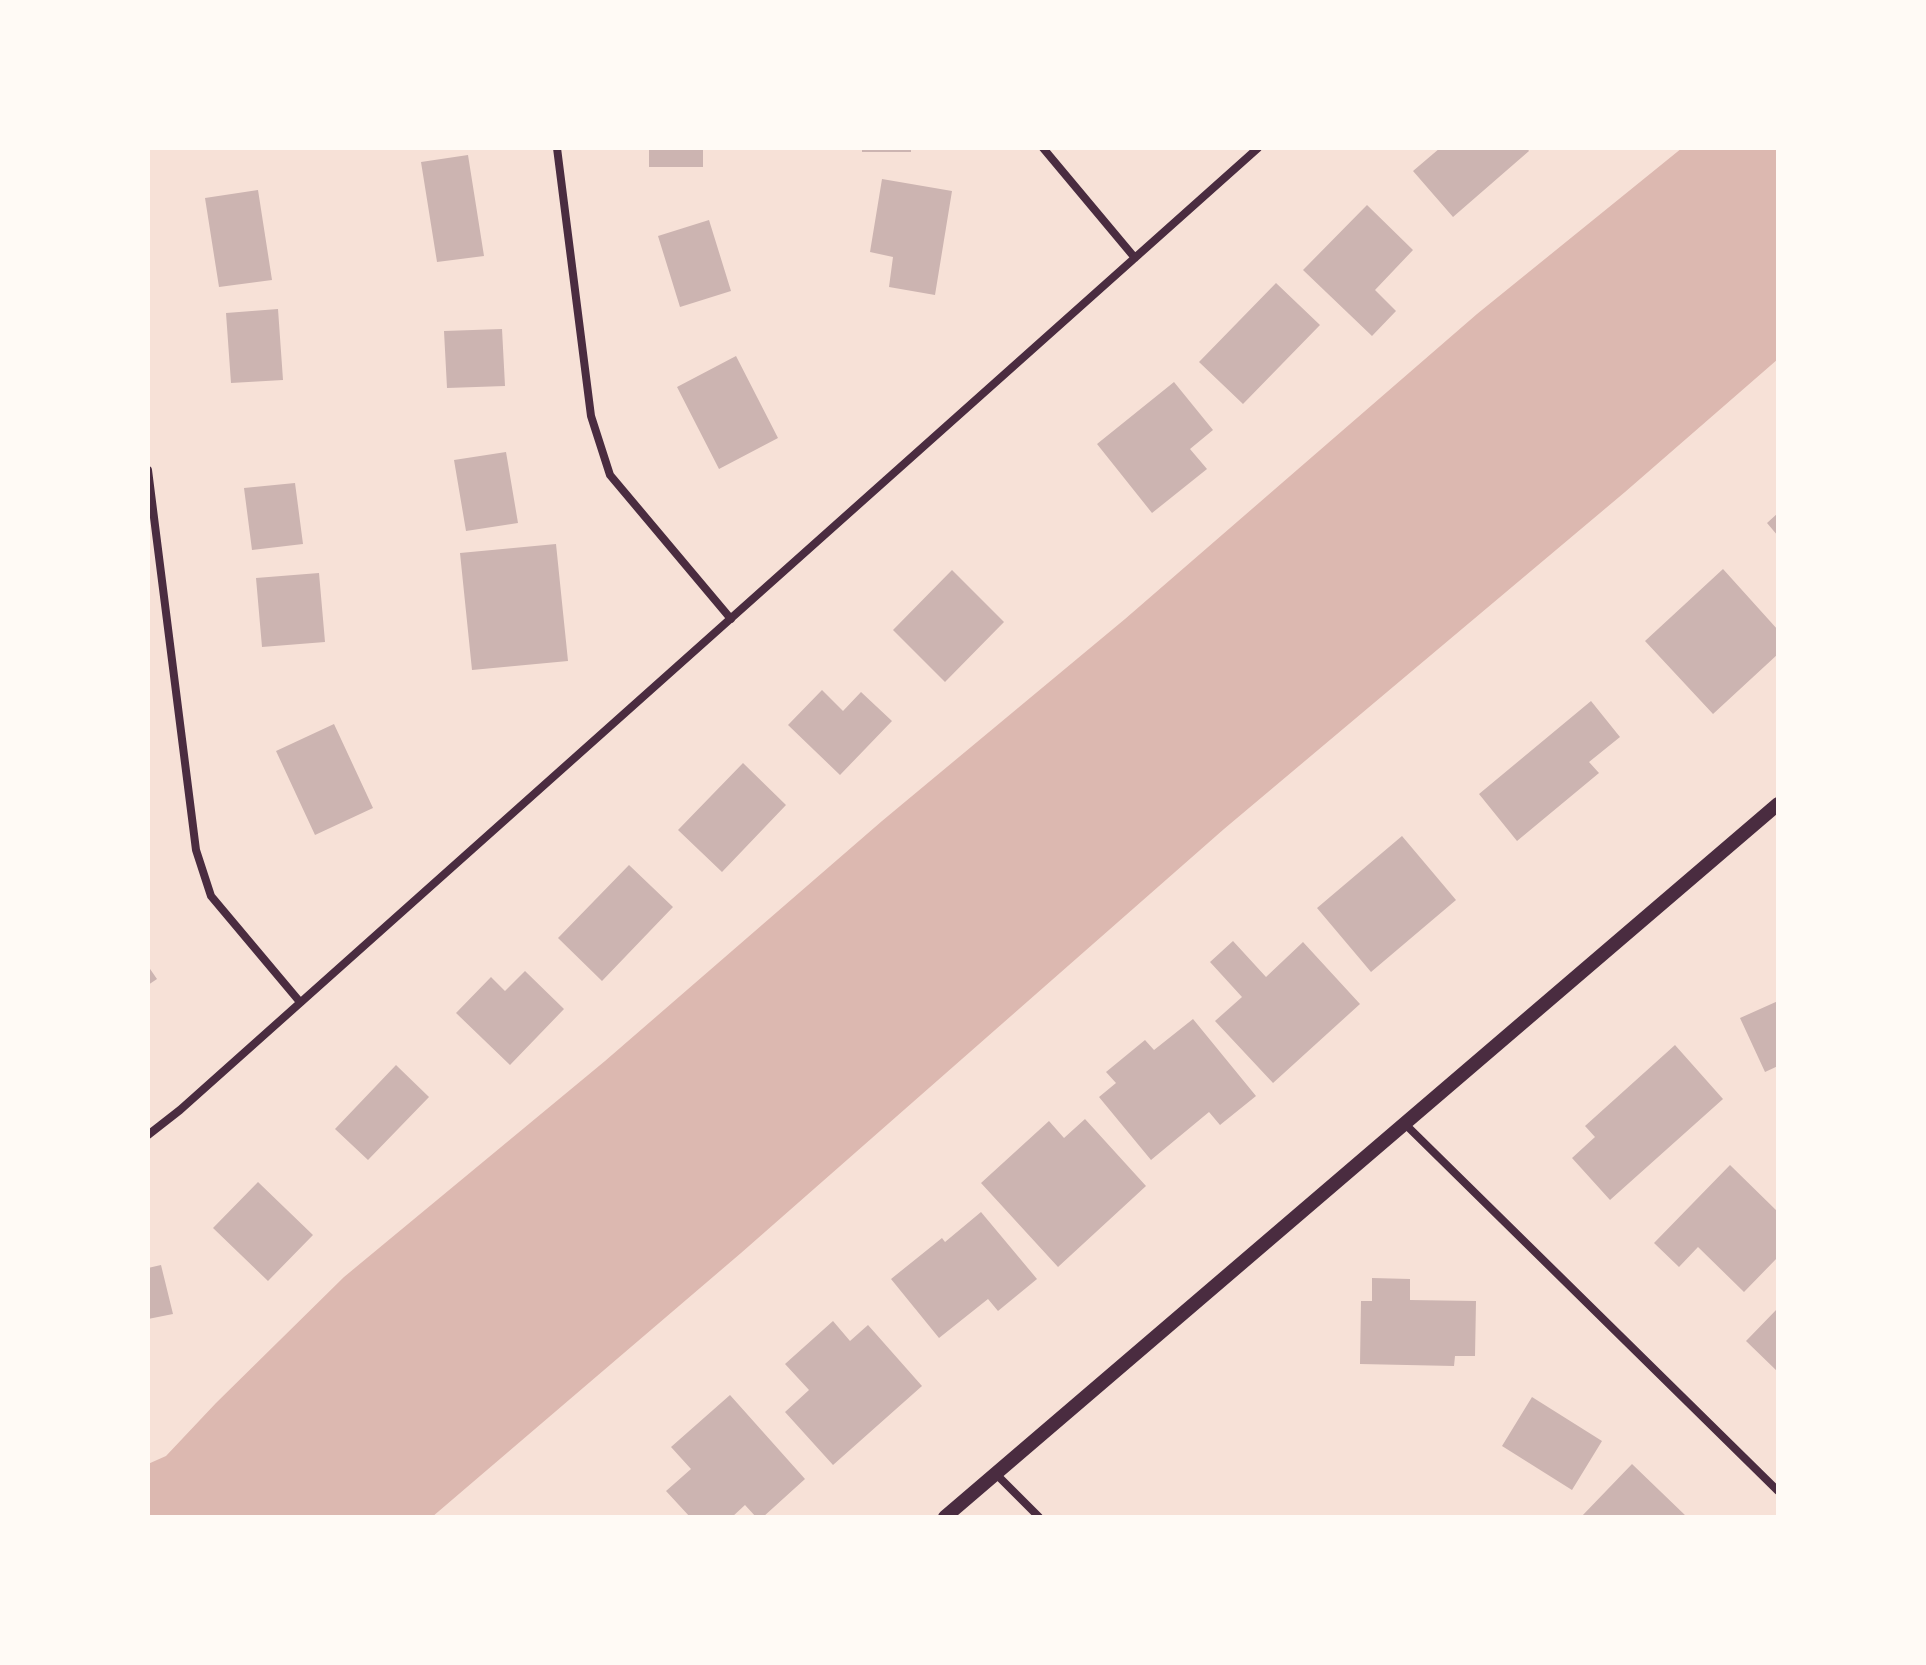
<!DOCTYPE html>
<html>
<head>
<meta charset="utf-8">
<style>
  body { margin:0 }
  #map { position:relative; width:1926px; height:1665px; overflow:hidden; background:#f7e1d7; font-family:"Times New Roman",serif }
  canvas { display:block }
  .frame { position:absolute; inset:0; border:150px solid #fffaf5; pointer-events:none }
</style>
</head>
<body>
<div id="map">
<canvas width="1926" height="1665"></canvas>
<div class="frame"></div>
</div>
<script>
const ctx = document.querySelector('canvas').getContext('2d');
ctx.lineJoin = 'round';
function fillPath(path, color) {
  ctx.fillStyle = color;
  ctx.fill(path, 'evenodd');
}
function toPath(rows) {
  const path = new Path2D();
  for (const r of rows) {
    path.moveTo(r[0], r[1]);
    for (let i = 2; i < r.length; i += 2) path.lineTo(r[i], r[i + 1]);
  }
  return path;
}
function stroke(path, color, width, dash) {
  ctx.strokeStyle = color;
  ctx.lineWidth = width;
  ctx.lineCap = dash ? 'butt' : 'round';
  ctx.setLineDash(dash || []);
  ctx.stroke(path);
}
fillPath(toPath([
  [1682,148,1778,148,1778,359,1625,492,1224,829,741,1253,432,1517,148,1517,148,1464,166,1456,216,1403,344,1277,605,1061,882,821,1125,619,1477,314]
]), '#dcb8b0');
fillPath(toPath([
  [649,148,703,148,703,167,649,167],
  [862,148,911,148,911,152,862,152],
  [1440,148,1527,148,1529,151,1453,217,1413,171],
  [468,155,484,256,437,262,421,162],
  [882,179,952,191,935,295,889,287,893,257,870,252],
  [258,190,272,280,219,287,205,198],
  [1367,205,1413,250,1375,290,1396,311,1372,336,1303,270],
  [709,220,731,291,680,307,658,236],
  [1276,283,1320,325,1243,404,1199,362],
  [278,309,283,380,231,383,226,313],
  [502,329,505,386,447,388,444,331],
  [736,356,778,438,719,469,677,387],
  [1174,382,1213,430,1190,449,1207,469,1152,513,1097,444],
  [506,452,518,523,466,531,454,460],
  [295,483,303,544,252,550,244,488],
  [1778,513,1778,536,1767,523],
  [556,544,568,661,472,670,460,553],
  [1723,569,1778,630,1778,654,1713,714,1645,641],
  [952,570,1004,622,945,682,893,630],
  [319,573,325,642,262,647,256,578],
  [822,690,843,711,861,692,892,721,840,775,788,725],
  [1591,701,1620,737,1589,762,1599,773,1517,841,1479,794],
  [334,724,373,808,315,835,276,751],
  [743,763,786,805,722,872,678,830],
  [1402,836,1456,900,1371,972,1317,908],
  [629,865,673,907,602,981,558,938],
  [1233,941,1266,977,1303,942,1360,1004,1273,1083,1215,1021,1242,997,1210,962],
  [148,966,157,979,148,985],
  [525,971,564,1009,510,1065,456,1013,491,977,505,991],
  [1778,1001,1778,1066,1765,1072,1740,1018],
  [1193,1019,1256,1096,1220,1125,1209,1112,1151,1160,1099,1097,1116,1083,1106,1072,1145,1040,1154,1050],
  [1675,1045,1723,1099,1610,1200,1572,1158,1595,1137,1585,1126],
  [396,1065,429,1097,368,1160,335,1129],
  [1085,1119,1146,1186,1058,1267,981,1183,1049,1121,1064,1138],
  [1730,1165,1778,1212,1778,1257,1744,1292,1698,1247,1679,1267,1654,1243],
  [258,1182,313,1235,268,1281,213,1228],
  [981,1212,1037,1279,998,1311,988,1299,939,1338,891,1279,942,1238,945,1242],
  [161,1265,173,1314,148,1319,148,1268],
  [1372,1278,1410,1279,1410,1300,1476,1301,1475,1356,1455,1356,1454,1366,1360,1364,1361,1301,1372,1301],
  [1778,1308,1778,1372,1746,1341],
  [833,1321,850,1341,868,1325,922,1386,833,1465,785,1412,809,1390,785,1364],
  [730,1395,805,1479,763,1517,756,1517,745,1505,732,1517,690,1517,666,1491,691,1469,671,1447],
  [1532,1397,1602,1441,1572,1490,1502,1446],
  [1632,1464,1687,1517,1581,1517]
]), '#ccb4b1');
stroke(toPath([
  [557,148,591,416,610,475,731,619],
  [1043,148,1135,258],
  [148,470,196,850,211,896,300,1002],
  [1405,1124,1778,1491],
  [148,1135,180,1110,1258,148],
  [996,1474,1039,1517]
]), '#4a2c40', 8);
stroke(toPath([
  [945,1517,1778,804]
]), '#4a2c40', 14);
</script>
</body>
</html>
